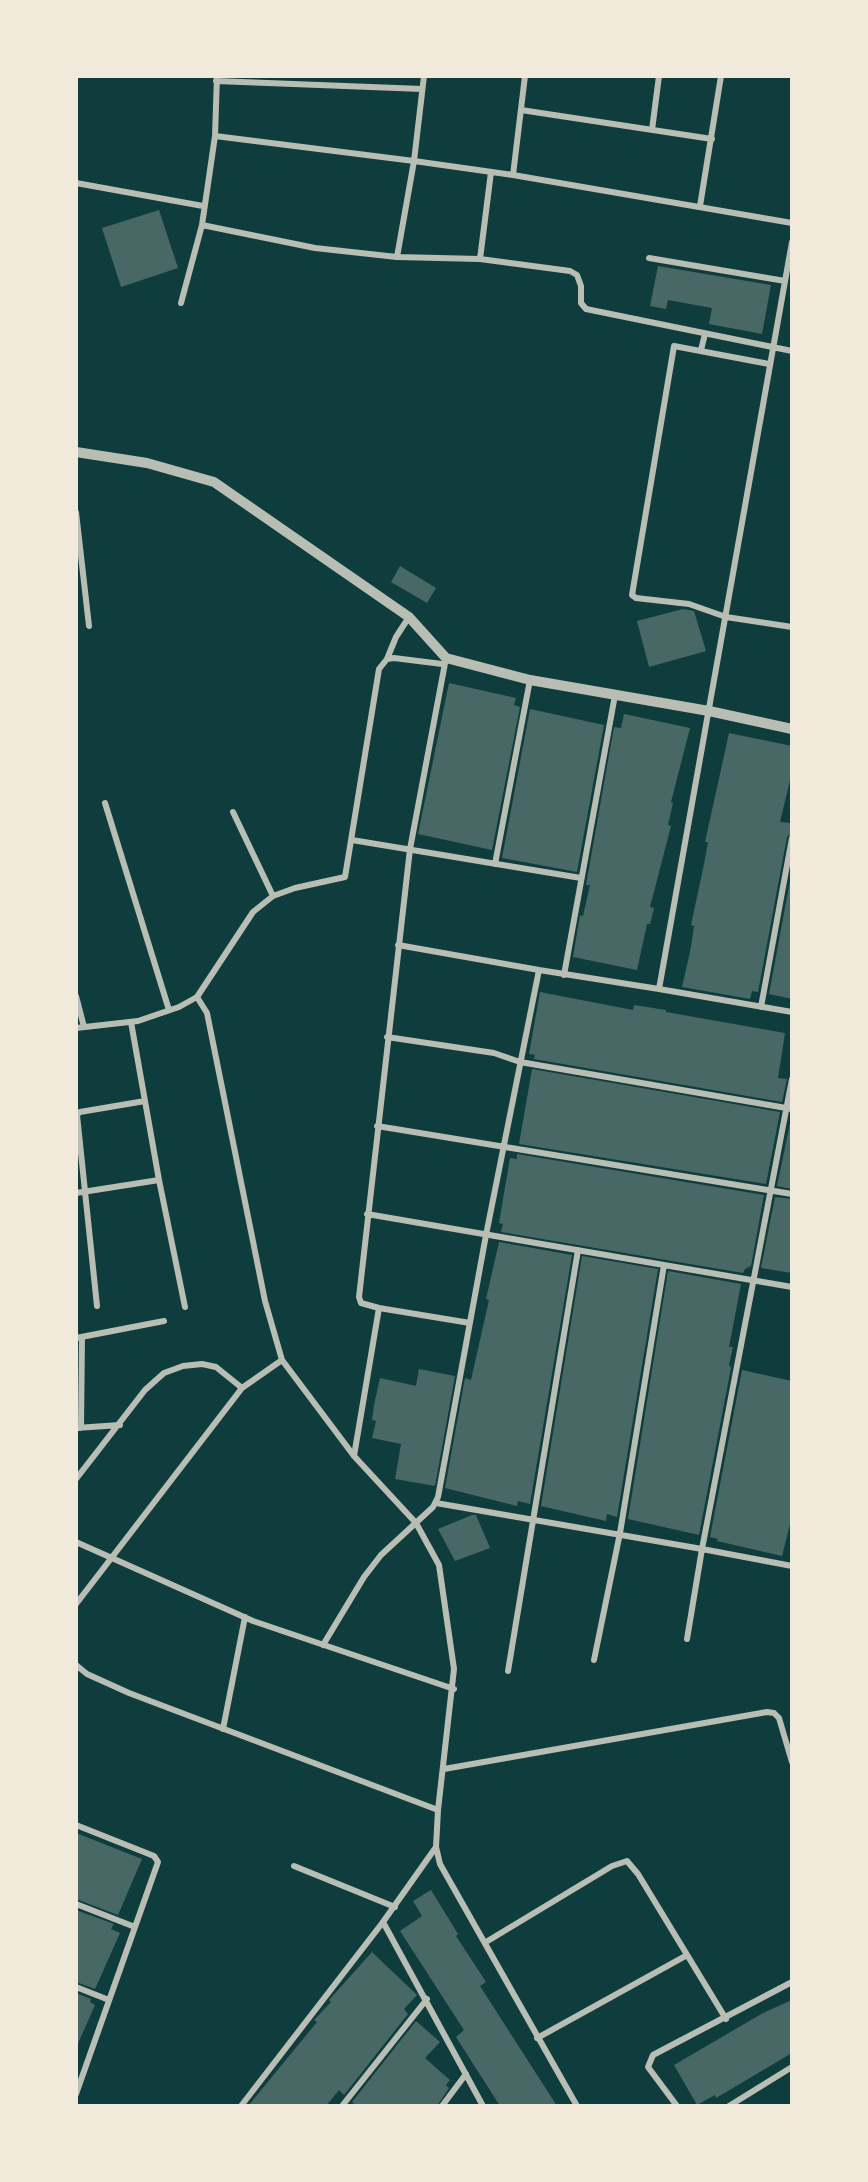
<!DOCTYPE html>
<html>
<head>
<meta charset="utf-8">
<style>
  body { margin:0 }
  #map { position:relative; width:868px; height:2182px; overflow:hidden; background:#0f3d3e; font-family:Quicksand,sans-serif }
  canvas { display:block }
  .frame { position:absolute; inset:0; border:78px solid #f1e9da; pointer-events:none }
</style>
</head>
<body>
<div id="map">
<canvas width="868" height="2182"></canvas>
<div class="frame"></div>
</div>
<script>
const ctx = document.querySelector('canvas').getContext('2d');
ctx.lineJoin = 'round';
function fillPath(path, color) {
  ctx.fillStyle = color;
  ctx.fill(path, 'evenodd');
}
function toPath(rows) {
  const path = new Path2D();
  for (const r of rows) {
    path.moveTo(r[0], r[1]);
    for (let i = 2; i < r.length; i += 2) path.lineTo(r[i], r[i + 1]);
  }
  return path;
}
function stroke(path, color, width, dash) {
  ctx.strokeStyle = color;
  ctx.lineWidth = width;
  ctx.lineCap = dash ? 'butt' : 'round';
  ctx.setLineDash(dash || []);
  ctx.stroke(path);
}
fillPath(toPath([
  [159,210,178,268,121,287,102,228],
  [658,266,771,285,762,334,709,324,712,308,668,300,666,309,650,306],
  [400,566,436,588,427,603,391,582],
  [683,609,694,611,706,651,649,667,637,621],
  [449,683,516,698,514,705,520,707,492,850,418,834],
  [530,709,604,725,577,872,502,858],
  [624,714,690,728,671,802,673,803,668,825,671,826,650,907,654,908,650,924,647,924,637,970,573,957,580,915,583,916,590,885,586,885,614,727,621,728],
  [729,733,792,746,792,772,780,822,792,823,792,833,787,837,758,992,752,991,750,999,682,987,691,947,694,926,691,925,704,864,708,842,705,842],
  [792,870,792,999,769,994],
  [540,992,633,1010,634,1005,666,1010,666,1012,785,1033,778,1078,787,1079,782,1102,534,1059,535,1055,529,1054],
  [532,1069,780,1112,766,1184,519,1144],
  [792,1114,792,1189,777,1186],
  [517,1154,764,1195,751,1266,745,1269,743,1273,501,1232,503,1224,499,1223,510,1158,517,1159],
  [775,1197,792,1199,792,1273,761,1268],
  [499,1242,572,1255,530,1504,518,1501,517,1506,445,1488,465,1378,471,1380,489,1300,486,1299],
  [582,1256,658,1269,617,1517,607,1514,606,1521,541,1506],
  [668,1271,741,1284,729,1347,733,1347,729,1365,731,1368,699,1535,628,1519],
  [419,1369,455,1376,435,1486,395,1479,401,1444,372,1438,376,1421,372,1420,374,1405,380,1378,416,1386],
  [742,1370,792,1381,792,1516,782,1556,717,1541,718,1539,710,1537],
  [472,1515,476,1515,490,1548,455,1561,438,1529],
  [76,1833,142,1859,118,1915,76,1899],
  [431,1890,458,1934,456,1936,486,1982,480,1986,557,2106,500,2106,456,2037,464,2030,400,1931,422,1916,413,1901],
  [76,1910,114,1924,111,1929,120,1933,95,1989,76,1982],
  [372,1952,417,1995,404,2009,408,2014,344,2095,339,2090,326,2106,248,2106,317,2022,314,2020,331,2002,329,2000],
  [76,1993,91,1999,90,2002,95,2005,76,2048],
  [792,2000,792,2053,716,2098,715,2095,697,2105,674,2065,763,2013],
  [416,2021,440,2042,425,2058,450,2080,446,2085,449,2088,437,2106,356,2106,352,2102]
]), '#486865');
stroke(toPath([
  [216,81,422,89],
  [521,110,712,139],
  [652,130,659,76],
  [215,136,414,161,424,76],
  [513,175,525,76],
  [76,183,203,206],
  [700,206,721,76],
  [202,225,315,248,397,257,480,259,570,271,577,275,581,286,581,303,586,309,792,351],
  [792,242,659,989,792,1012],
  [397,257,414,161,513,175,792,223],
  [649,258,785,281],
  [480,259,491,172],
  [181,303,202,225,215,136,217,76],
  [701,350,705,334],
  [769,364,674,346,632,595,636,598,689,604,726,617,792,627],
  [76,512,89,626],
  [446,658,410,849,359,1297,361,1303,379,1308,470,1323],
  [387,659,396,637,409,617],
  [105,803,169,1010],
  [233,812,273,896],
  [352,840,581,878],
  [495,864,530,680],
  [398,945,539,970],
  [564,975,615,695],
  [76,996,84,1027],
  [197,997,207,1013,265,1301,282,1360,354,1456,416,1523,439,1565,454,1669,438,1810,436,1847,440,1864,577,2106],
  [761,1007,792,838],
  [131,1022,159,1180,185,1307],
  [76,1028,138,1021,179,1007,197,997,253,912,273,896,295,888,345,877,379,669,387,659,394,658,442,664],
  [387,1037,494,1053,520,1062,792,1109],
  [377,1126,792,1194],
  [76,1193,159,1180],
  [367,1214,792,1287],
  [97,1306,77,1115,80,1112,145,1101],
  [76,1338,164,1321],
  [76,1428,120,1425],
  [81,1428,82,1337],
  [354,1456,379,1308],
  [76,1479,145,1390,164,1373,183,1366,202,1364,216,1367,242,1388],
  [436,1503,702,1549,792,1079],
  [76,1542,253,1621,454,1689],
  [76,1604,242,1388,282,1360],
  [687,1639,702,1549,792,1566],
  [323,1645,364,1577,381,1555,433,1507,438,1497,486,1235,539,970,659,989],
  [594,1660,620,1533,664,1265],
  [76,1665,87,1674,129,1693,438,1810],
  [508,1671,578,1250],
  [223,1729,245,1617],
  [444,1769,767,1712,774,1713,779,1718,792,1762],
  [76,1825,154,1856,158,1862,76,2094],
  [294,1866,395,1907],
  [76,1904,135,1927],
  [383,1922,483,2106],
  [486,1942,612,1866,627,1861,638,1874,726,2019],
  [76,1987,109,2000],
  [537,2038,687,1955],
  [241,2106,383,1922,436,1847],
  [342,2106,427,1999],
  [442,2106,466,2074],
  [677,2106,648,2067,653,2055,792,1982],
  [729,2106,792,2067]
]), '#b8beb3', 6);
stroke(toPath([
  [76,452,147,463,214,482,409,617,446,658,530,680,709,711,792,729]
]), '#b8beb3', 10);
</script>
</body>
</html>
